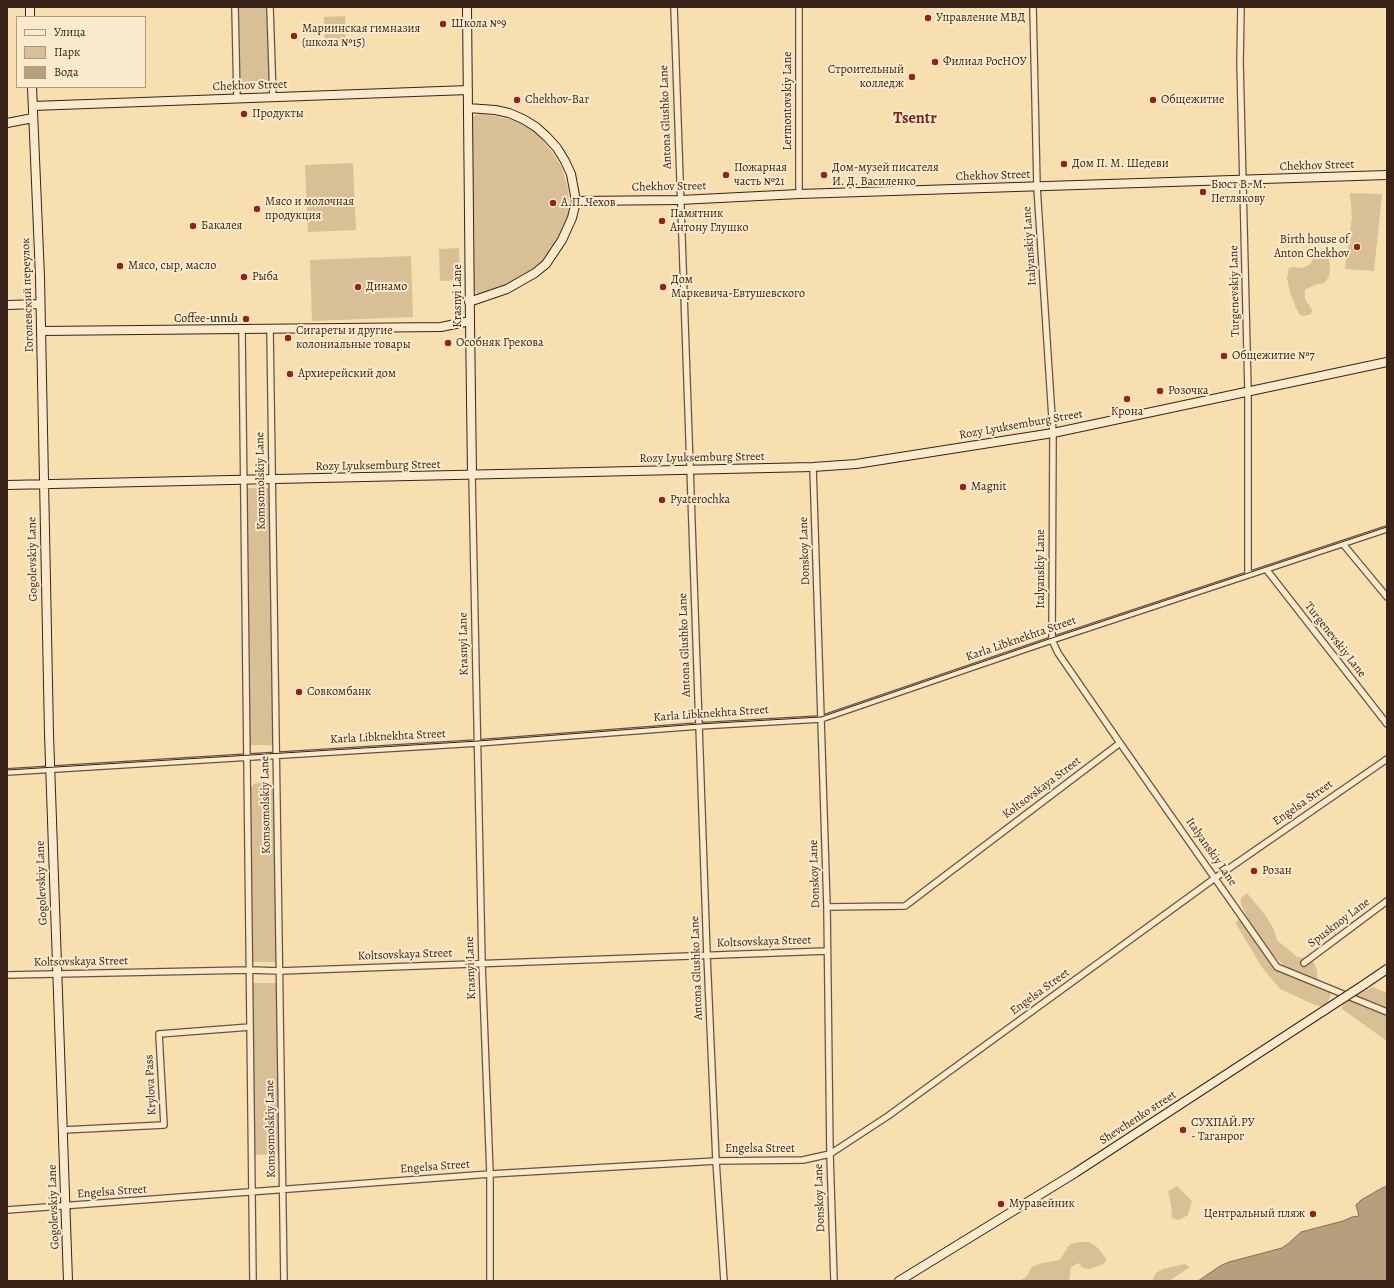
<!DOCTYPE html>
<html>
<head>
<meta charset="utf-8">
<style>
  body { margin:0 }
  #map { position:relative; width:1394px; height:1288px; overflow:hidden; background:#f8dfb0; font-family:Alegreya,serif }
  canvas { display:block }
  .frame { position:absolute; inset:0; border:8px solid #392319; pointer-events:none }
  .legend { position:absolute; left:16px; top:16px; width:130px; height:72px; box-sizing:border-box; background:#faeacc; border:1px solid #ad9a84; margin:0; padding:5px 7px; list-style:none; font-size:12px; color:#392319 }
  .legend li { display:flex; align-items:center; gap:8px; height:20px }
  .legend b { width:20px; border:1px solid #ad9a84 }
</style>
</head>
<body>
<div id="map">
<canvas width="1394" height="1288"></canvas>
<div class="frame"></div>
<ul class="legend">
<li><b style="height:5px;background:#faeacc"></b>Улица</li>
<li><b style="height:11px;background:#d8bf96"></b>Парк</li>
<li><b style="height:11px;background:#b79f7d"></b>Вода</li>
</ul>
</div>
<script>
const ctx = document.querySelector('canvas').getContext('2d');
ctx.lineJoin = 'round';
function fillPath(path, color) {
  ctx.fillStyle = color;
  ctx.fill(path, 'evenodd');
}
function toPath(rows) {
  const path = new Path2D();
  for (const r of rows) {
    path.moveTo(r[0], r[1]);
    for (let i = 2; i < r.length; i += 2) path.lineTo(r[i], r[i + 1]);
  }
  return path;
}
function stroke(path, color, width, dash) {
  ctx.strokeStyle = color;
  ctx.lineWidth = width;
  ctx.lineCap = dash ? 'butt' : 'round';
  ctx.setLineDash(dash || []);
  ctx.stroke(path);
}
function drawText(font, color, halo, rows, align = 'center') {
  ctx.font = font + ' Alegreya,"Noto Serif Armenian",serif';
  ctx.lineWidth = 4;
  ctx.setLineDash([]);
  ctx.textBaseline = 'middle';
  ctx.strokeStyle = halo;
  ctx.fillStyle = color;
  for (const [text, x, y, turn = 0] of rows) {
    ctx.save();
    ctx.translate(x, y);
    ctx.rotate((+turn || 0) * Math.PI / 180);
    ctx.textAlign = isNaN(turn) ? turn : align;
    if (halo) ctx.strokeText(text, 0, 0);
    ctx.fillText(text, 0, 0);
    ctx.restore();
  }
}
fillPath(toPath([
  [235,7,270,7,272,81,237,82],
  [345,16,346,45,325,46,324,17],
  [483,114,513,120,528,127,540,137,553,153,562,168,568,188,569,204,568,217,560,240,554,249,536,269,517,281,481,294,477,294,474,289,471,118,475,115],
  [353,163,356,230,308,232,305,165],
  [1350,193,1382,194,1374,271,1345,269,1352,217],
  [459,248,460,280,440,281,439,249],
  [1323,248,1328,254,1330,267,1329,277,1324,283,1314,285,1305,290,1305,299,1312,310,1311,314,1304,316,1300,315,1296,308,1290,292,1287,278,1289,268,1294,267,1303,268,1310,264,1317,252],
  [411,256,413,317,312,321,310,260],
  [246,488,270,488,273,745,250,745],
  [262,782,270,785,275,791,276,962,251,962,249,791,254,784],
  [1247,893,1265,915,1273,928,1277,940,1297,957,1312,959,1317,970,1318,981,1324,984,1331,994,1328,1002,1323,1006,1317,1006,1280,989,1261,966,1235,922,1240,920,1276,963,1285,969,1287,968,1276,958,1249,922,1241,904,1241,898],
  [252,983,277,983,279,1154,253,1155],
  [1373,987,1387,993,1387,1041,1342,1009,1343,1002,1352,995,1357,994],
  [1177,1186,1192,1201,1188,1215,1179,1220,1172,1218,1171,1204,1168,1191],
  [1080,1242,1089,1242,1098,1248,1107,1260,1103,1264,1090,1269,1082,1268,1079,1263,1071,1267,1069,1281,1019,1281,1026,1277,1032,1267,1042,1263,1060,1260,1068,1247,1071,1244],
  [1185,1264,1190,1267,1169,1281,1152,1281,1156,1273,1163,1269]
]), '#d8bf96');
const water = toPath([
  [1387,1186,1387,1281,1198,1281,1220,1266,1229,1262,1282,1248,1289,1243,1301,1232,1343,1221,1352,1217,1359,1216,1356,1205,1361,1200,1382,1188,1387,1186]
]);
fillPath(water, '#b79f7d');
stroke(water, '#856d55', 1);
const street = toPath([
  [235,7,237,99],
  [270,7,273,98],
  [674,7,707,955,716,1161,724,1281],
  [799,7,799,194],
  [1033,7,1037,187,1053,433,1052,640,1058,653,1120,743,1277,967,1387,1012],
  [1241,7,1240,62,1248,391,1248,574],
  [270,329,284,1281],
  [242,330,253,1281],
  [813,467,827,907,830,1154,834,1281],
  [472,475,482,963,490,1174,490,1281],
  [1343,544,1387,597],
  [1266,569,1387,724],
  [7,772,478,743,699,726,821,719,1052,640,1387,529],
  [827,907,905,906,1120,743],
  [1304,963,1387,901],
  [7,975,250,970,280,971,827,951],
  [63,1130,164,1125,159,1034,250,1027],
  [7,1210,490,1174,716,1161,803,1160,830,1154,888,1116,1215,878,1387,759]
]);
const secondary = toPath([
  [30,7,30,17],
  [467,7,470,321,472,475],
  [32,87,40,277,49,734,68,1281],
  [33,106,468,90],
  [468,108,495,110,509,113,523,119,536,127,547,137,557,148,565,161,571,174,576,201,572,218,562,240,546,264,535,273,507,289,469,302],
  [7,123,33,118],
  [576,201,680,200,799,194,1387,175],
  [7,305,40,304],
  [41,331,441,327,470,321],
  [7,485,813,467,856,464,1053,433,1387,362],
  [1365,984,1387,969],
  [899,1281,1075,1173,1325,1010]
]);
stroke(street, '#69523f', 8);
stroke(secondary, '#392319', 10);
stroke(street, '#faeacc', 5.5);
stroke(secondary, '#faeacc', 8);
stroke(toPath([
  [7,770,478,741,699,724,821,717,1052,638,1387,527]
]), '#392319', 1);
const secondaryBridge = toPath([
  [1325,1010,1365,984]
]);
stroke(secondaryBridge, '#392319', 10, []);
stroke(secondaryBridge, '#faeacc', 8);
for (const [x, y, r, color] of [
  [928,18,4,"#8f2418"],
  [443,24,4,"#8f2418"],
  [294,36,4,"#8f2418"],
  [935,62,4,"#8f2418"],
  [912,77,4,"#8f2418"],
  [517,100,4,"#8f2418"],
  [1153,100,4,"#8f2418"],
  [244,114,4,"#8f2418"],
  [1064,164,4,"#8f2418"],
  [726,175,4,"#8f2418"],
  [824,175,4,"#8f2418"],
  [1203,192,4,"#8f2418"],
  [553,203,4,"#8f2418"],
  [257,209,4,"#8f2418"],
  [662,221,4,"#8f2418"],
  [193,226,4,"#8f2418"],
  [1357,247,4,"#8f2418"],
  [120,266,4,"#8f2418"],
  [244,277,4,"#8f2418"],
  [358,287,4,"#8f2418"],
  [663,287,4,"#8f2418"],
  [246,319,4,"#8f2418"],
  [288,338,4,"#8f2418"],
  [448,343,4,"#8f2418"],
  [1224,356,4,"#8f2418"],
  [290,374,4,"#8f2418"],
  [1160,391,4,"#8f2418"],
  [1127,399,4,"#8f2418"],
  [963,487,4,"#8f2418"],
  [662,500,4,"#8f2418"],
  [299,692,4,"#8f2418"],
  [1254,871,4,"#8f2418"],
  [1183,1130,4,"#8f2418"],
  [1001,1204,4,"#8f2418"],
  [1313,1214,4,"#8f2418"]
]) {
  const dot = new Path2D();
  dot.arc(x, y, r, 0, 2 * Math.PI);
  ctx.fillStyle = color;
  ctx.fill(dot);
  stroke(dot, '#faeacc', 1.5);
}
drawText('12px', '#392319', '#faeacc', [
  ["Управление МВД",936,18],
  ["Школа №9",451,24],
  ["Мариинская гимназия",302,29],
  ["(школа №15)",302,43],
  ["Филиал РосНОУ",943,62],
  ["Строительный",904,70,"right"],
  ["колледж",904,84,"right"],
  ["Chekhov-Bar",525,100],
  ["Общежитие",1161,100],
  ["Продукты",252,114],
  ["Дом П. М. Шедеви",1072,164],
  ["Пожарная",734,168],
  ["часть №21",734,182],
  ["Дом-музей писателя",832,168],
  ["И. Д. Василенко",832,182],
  ["Бюст В. М.",1211,185],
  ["Петлякову",1211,199],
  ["Мясо и молочная",265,202],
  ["продукция",265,216],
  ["А.П. Чехов",561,203],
  ["Памятник",670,214],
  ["Антону Глушко",670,228],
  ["Бакалея",201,226],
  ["Birth house of",1349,240,"right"],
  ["Anton Chekhov",1349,254,"right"],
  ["Мясо, сыр, масло",128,266],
  ["Рыба",252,277],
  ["Дом",671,280],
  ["Маркевича-Евтушевского",671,294],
  ["Динамо",366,287],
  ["Coffee-տուն",238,319,"right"],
  ["Сигареты и другие",296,331],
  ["колониальные товары",296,345],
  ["Особняк Грекова",456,343],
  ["Общежитие №7",1232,356],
  ["Архиерейский дом",298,374],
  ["Розочка",1168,391],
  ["Крона",1127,412,"center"],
  ["Magnit",971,487],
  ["Pyaterochka",670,500],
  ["Совкомбанк",307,692],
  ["Розан",1262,871],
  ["СУХПАЙ.РУ",1191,1123],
  ["- Таганрог",1191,1137],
  ["Муравейник",1009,1204],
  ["Центральный пляж",1305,1214,"right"]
], 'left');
drawText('12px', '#392319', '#faeacc', [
  ["Chekhov Street",250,86,-2],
  ["Lermontovskiy Lane",788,101,-90],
  ["Antona Glushko Lane",666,117,-92],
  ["Chekhov Street",1317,166,-2],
  ["Chekhov Street",993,176,-2],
  ["Chekhov Street",669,187,-1],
  ["Italyanskiy Lane",1030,246,-94],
  ["Turgenevskiy Lane",1235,291,-91],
  ["Гоголевский переулок",28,295,-92],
  ["Krasnyi Lane",458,296,-90],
  ["Rozy Lyuksemburg Street",1021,425,-10],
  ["Rozy Lyuksemburg Street",702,458,-1],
  ["Rozy Lyuksemburg Street",378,466,-1],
  ["Komsomolskiy Lane",261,481,-91],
  ["Donskoy Lane",805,551,-92],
  ["Gogolevskiy Lane",33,559,-91],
  ["Italyanskiy Lane",1041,569,-90],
  ["Karla Libknekhta Street",1021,639,-19],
  ["Turgenevskiy Lane",1335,640,52],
  ["Krasnyi Lane",464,644,-91],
  ["Antona Glushko Lane",685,645,-92],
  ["Karla Libknekhta Street",711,714,-4],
  ["Karla Libknekhta Street",388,737,-3],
  ["Koltsovskaya Street",1042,788,-37],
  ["Engelsa Street",1303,803,-35],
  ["Komsomolskiy Lane",266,805,-91],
  ["Italyanskiy Lane",1211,852,55],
  ["Donskoy Lane",815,874,-92],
  ["Gogolevskiy Lane",42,883,-92],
  ["Spusknoy Lane",1339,923,-37],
  ["Koltsovskaya Street",764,942,-2],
  ["Koltsovskaya Street",405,955,-2],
  ["Koltsovskaya Street",81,962,-1],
  ["Krasnyi Lane",471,968,-92],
  ["Antona Glushko Lane",697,968,-92],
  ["Engelsa Street",1040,992,-36],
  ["Krylova Pass",151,1085,-93],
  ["Shevchenko street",1138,1118,-33],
  ["Komsomolskiy Lane",271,1129,-91],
  ["Engelsa Street",760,1149],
  ["Engelsa Street",435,1167,-4],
  ["Engelsa Street",112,1192,-4],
  ["Donskoy Lane",820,1198,-92],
  ["Gogolevskiy Lane",54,1207,-92]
]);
drawText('bold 16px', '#7a1f14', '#faeacc', [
  ["Tsentr",915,119]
]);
</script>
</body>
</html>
